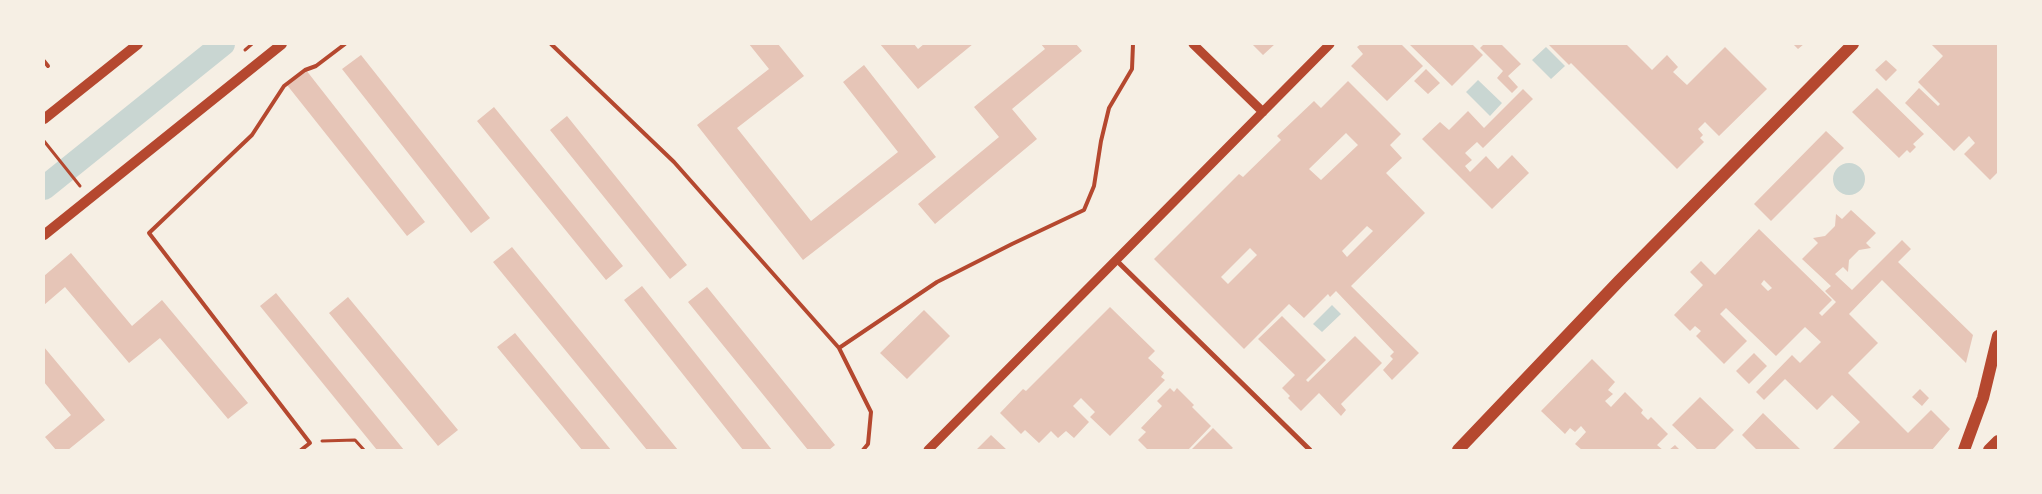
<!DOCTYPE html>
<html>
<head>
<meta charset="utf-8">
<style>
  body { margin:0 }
  #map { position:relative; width:2042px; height:494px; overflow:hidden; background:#f6efe4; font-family:"Times New Roman",serif }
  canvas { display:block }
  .frame { position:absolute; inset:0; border:45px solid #f6efe4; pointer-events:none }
</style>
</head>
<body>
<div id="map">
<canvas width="2042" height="494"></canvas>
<div class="frame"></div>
</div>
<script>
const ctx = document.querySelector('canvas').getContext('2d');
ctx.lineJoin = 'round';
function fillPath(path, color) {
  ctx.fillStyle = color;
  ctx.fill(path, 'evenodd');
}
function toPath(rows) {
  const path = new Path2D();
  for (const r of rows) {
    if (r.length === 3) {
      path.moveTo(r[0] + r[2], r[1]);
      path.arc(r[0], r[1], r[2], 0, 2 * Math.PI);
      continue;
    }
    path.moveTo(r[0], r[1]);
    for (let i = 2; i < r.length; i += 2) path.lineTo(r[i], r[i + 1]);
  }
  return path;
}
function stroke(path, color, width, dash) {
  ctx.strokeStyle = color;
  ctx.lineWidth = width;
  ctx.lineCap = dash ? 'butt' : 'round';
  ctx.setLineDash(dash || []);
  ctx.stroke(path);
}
fillPath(toPath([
  [1546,47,1565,66,1551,79,1532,60],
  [1478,80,1502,103,1490,116,1466,92],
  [1849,179,16],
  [1332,305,1341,314,1322,332,1313,324]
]), '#c9d6d2');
stroke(toPath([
  [44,188,223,44]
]), '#c9d6d2', 24);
fillPath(toPath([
  [749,44,778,44,804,76,737,128,811,221,898,152,843,82,864,65,936,157,803,260,697,125,769,69],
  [880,44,914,44,918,49,924,44,973,44,918,89],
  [1041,44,1076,44,1082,51,1012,109,1037,139,935,224,918,204,999,137,974,107,1045,49],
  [1252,44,1275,44,1263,55],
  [1361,44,1401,44,1423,66,1387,101,1351,66,1363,54,1357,47],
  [1409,44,1472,44,1483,55,1452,86],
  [1484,44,1501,44,1521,64,1508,76,1518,87,1512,93,1497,78,1503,71,1480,48],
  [1548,44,1626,44,1652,70,1667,55,1678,67,1673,72,1687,85,1725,47,1767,89,1719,136,1705,122,1698,129,1703,135,1700,138,1704,142,1677,169,1571,63,1569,65],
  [1793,44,1804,44,1798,49],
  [1931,44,1998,44,1998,172,1990,180,1964,154,1975,143,1969,136,1954,151,1905,103,1919,88,1938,106,1940,104,1918,82,1943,56],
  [361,55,490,218,471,233,342,69],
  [1886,60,1897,70,1886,81,1875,70],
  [1426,69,1440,83,1428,94,1414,81],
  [306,70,425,222,407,236,287,85],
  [1348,81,1401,134,1390,145,1402,158,1386,173,1425,213,1351,286,1419,353,1392,380,1383,370,1393,359,1390,356,1394,352,1336,291,1330,297,1328,294,1304,318,1289,304,1244,349,1154,259,1239,174,1243,177,1281,140,1277,136,1314,101,1321,108],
  [1346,133,1358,145,1321,180,1309,169],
  [1367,226,1373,231,1347,257,1342,251],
  [1250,248,1257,255,1228,284,1221,277],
  [1877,88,1924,134,1913,144,1916,147,1910,153,1907,150,1899,158,1852,112],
  [1523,89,1533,99,1483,148,1477,142,1465,153,1472,160,1465,166,1470,172,1486,156,1498,169,1512,155,1529,173,1492,209,1422,139,1440,122,1449,130,1468,111,1484,128],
  [494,107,623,266,606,280,477,121],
  [567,116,687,265,670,279,550,130],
  [1826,131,1844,148,1771,221,1754,204],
  [1851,210,1876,233,1866,243,1871,248,1859,250,1849,260,1848,272,1843,267,1835,274,1839,278,1852,290,1902,240,1911,249,1898,262,1973,335,1966,363,1882,280,1849,314,1878,343,1848,373,1908,433,1931,410,1950,429,1932,450,1832,450,1860,422,1832,395,1817,410,1785,379,1764,400,1756,392,1792,355,1800,363,1821,342,1805,327,1776,356,1726,308,1720,314,1747,341,1724,364,1696,336,1701,331,1695,326,1690,331,1674,315,1703,285,1690,272,1701,261,1715,275,1759,229,1832,300,1819,313,1822,316,1836,302,1825,291,1831,286,1802,259,1818,243,1813,238,1825,236,1835,226,1836,214,1842,219],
  [1764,280,1772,288,1768,291,1761,284],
  [512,247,678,450,647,450,493,262],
  [71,253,132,326,162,300,248,403,228,419,160,338,129,363,65,287,44,305,44,276],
  [642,286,772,450,743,450,624,300],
  [707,287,835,445,829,450,808,450,688,302],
  [276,293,404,450,377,450,260,306],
  [348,297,458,430,438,446,329,313],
  [1110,307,1155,351,1148,358,1164,373,1161,377,1165,380,1110,436,1090,417,1095,412,1081,398,1073,406,1089,422,1074,438,1066,431,1058,438,1051,431,1039,443,1025,430,1021,434,1000,413,1023,389,1026,391],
  [924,310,950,336,907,379,880,353],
  [1282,316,1326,360,1306,380,1308,382,1355,336,1382,363,1341,404,1346,410,1341,416,1319,393,1301,411,1288,398,1290,396,1282,388,1295,375,1258,339],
  [515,333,611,450,582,450,497,347],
  [44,347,105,420,68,450,56,450,45,437,71,415,44,382],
  [1754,353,1767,366,1749,384,1736,371],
  [1592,359,1615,382,1608,390,1613,394,1605,401,1611,407,1625,392,1643,410,1641,413,1648,420,1651,417,1668,434,1657,445,1663,450,1582,450,1575,444,1586,432,1581,426,1575,432,1570,428,1565,434,1541,411],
  [1170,388,1174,392,1177,388,1194,405,1192,407,1211,426,1188,450,1148,450,1138,440,1146,432,1141,428,1162,406,1157,401],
  [1920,389,1929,398,1922,406,1912,397],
  [1700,397,1734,430,1714,450,1698,450,1672,425],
  [1763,413,1801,450,1757,450,1742,435],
  [1213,428,1233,448,1230,450,1191,450],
  [991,435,1007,450,976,450],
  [1675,445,1680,450,1669,450]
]), '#e6c5b7');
stroke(toPath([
  [245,50,252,44],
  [44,141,80,186],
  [322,441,355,440,364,450]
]), '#b5482f', 3);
stroke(toPath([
  [551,44,674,162,839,348,871,412,868,444,863,450],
  [44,61,48,66],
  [839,348,937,282,1012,244,1084,210,1094,186,1101,141,1109,108,1132,69,1133,44],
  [301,450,310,443,149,233,252,135,284,86,305,70,316,66,345,44]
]), '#b5482f', 4);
stroke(toPath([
  [1116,260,1310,450]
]), '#b5482f', 5);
stroke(toPath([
  [1193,44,1263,112],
  [928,450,1330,44]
]), '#b5482f', 9);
stroke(toPath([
  [44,119,138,44],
  [44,235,282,44]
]), '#b5482f', 10);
stroke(toPath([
  [1458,450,1619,281,1853,44],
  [1964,450,1983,398,1998,336],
  [1989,450,1998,441]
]), '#b5482f', 12);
</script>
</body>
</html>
